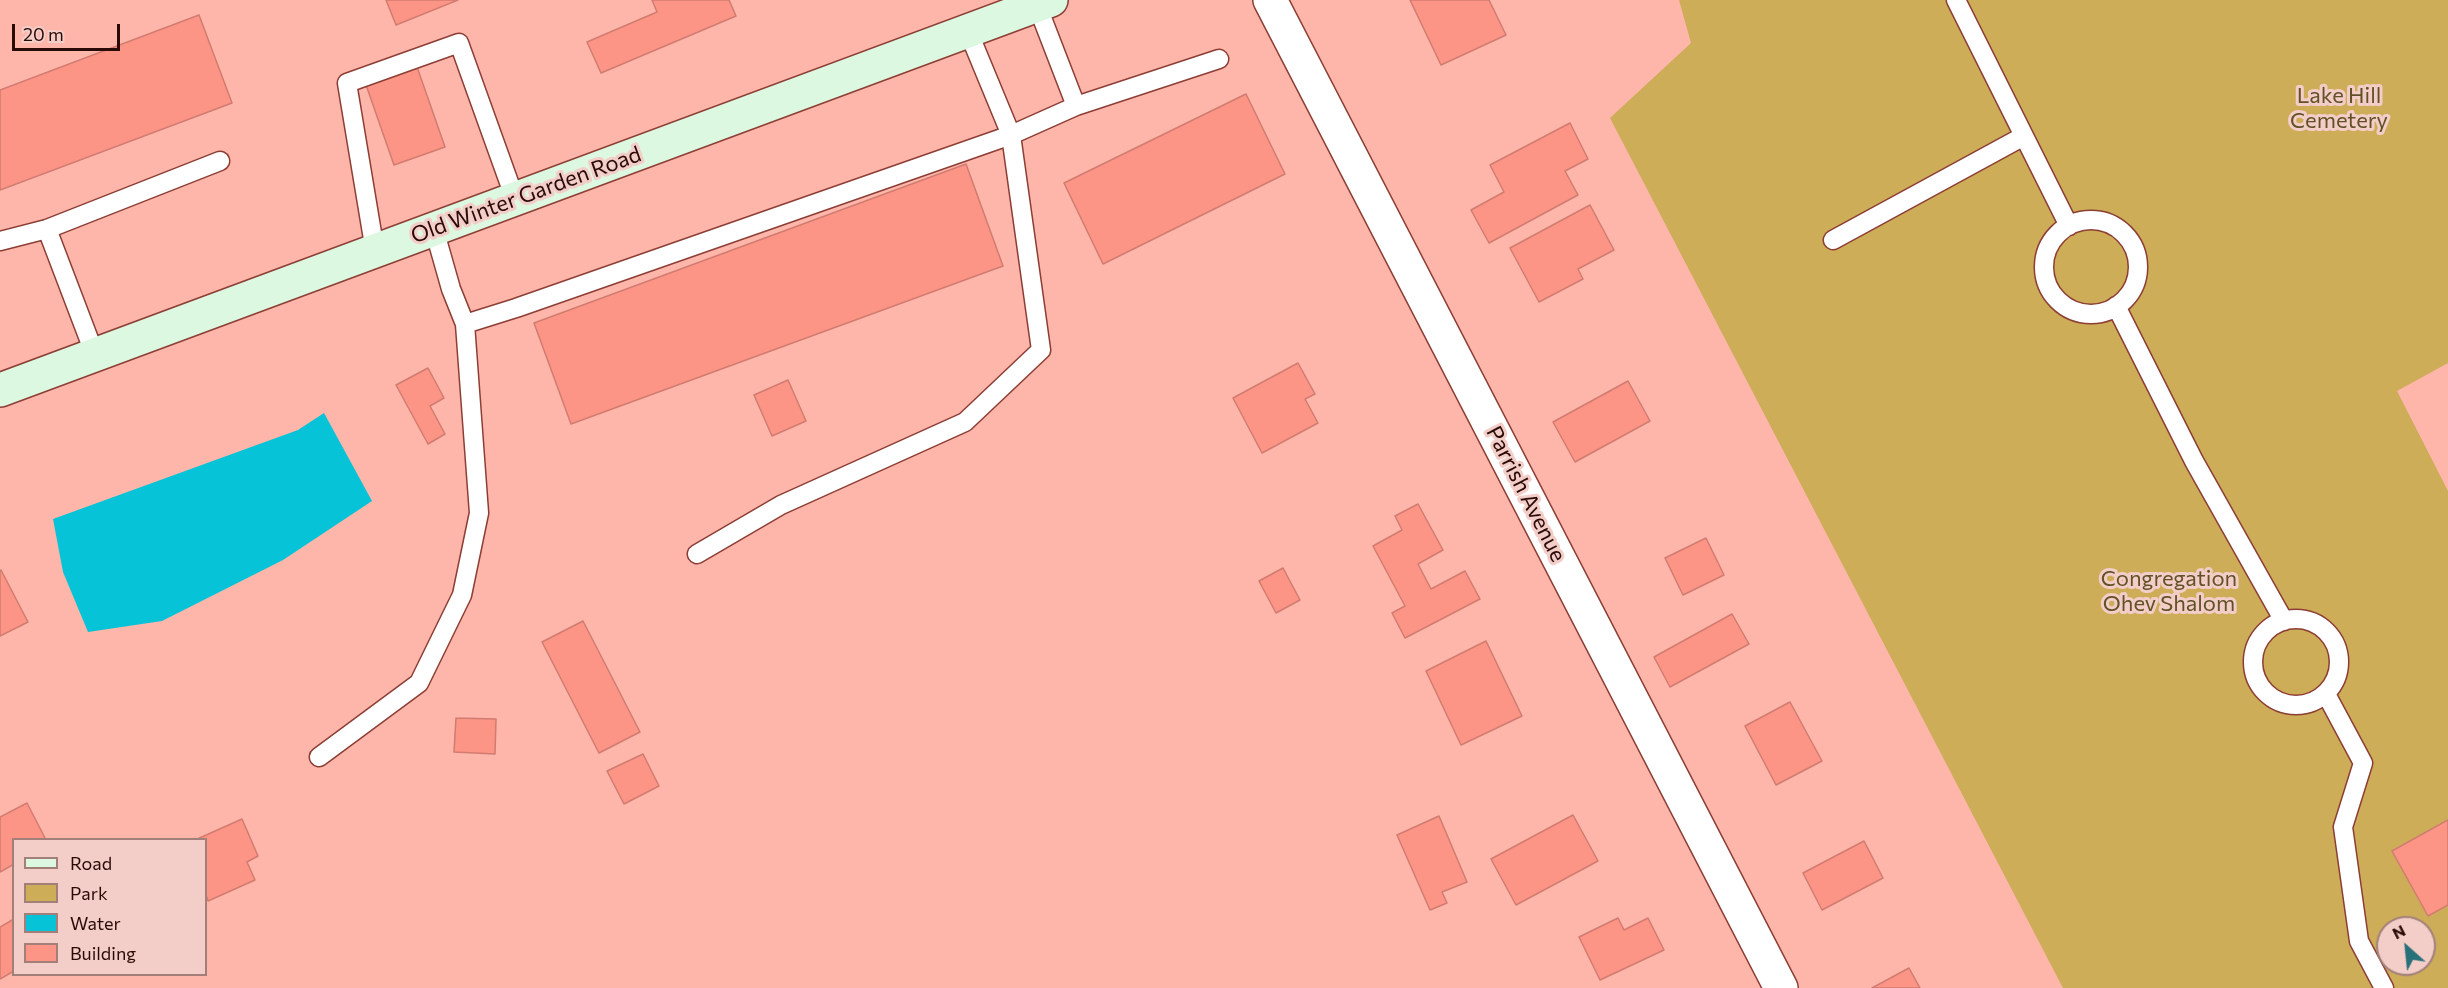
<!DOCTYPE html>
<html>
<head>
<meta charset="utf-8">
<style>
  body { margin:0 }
  #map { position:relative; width:2448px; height:988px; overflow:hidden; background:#feb5aa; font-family:Commissioner,sans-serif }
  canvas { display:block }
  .legend { position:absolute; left:12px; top:838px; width:195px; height:138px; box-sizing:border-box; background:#f3cdc7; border:2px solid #a37f7a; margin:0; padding:8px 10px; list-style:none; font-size:18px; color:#2a0a07 }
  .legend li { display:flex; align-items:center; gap:12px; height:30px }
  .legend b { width:30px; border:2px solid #a37f7a }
  .north { position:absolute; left:2376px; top:916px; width:60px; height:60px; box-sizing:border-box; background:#f3cdc7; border:2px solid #a37f7a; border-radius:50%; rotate:333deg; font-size:16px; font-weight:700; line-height:24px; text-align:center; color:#2a0a07 }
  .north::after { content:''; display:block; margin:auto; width:21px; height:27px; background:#28717b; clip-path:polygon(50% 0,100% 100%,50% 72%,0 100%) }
  .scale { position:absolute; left:12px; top:24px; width:108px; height:27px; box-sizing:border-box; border:3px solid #2a0a07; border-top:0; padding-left:8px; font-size:18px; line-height:21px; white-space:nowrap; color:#2a0a07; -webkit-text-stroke:4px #f3cdc7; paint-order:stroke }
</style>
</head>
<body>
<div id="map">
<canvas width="2448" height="988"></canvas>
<ul class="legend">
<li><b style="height:8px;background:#dcf8e1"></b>Road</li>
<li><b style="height:16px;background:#cdad58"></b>Park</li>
<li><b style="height:16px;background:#06c3d8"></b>Water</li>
<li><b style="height:16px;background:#fd9586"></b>Building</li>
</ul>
<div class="north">N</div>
<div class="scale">20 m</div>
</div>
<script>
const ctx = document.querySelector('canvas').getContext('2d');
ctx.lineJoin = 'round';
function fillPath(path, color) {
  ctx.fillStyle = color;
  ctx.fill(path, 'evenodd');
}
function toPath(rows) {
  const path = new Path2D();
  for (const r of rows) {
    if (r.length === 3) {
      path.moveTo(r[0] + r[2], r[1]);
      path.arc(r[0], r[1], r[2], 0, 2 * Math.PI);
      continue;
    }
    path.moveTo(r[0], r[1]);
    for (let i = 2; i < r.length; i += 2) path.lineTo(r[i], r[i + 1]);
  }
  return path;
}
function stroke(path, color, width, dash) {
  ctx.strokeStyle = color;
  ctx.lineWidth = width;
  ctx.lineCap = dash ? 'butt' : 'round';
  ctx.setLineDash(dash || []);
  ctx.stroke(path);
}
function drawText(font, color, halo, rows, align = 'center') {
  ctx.font = font + ' Commissioner,sans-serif';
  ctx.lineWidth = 6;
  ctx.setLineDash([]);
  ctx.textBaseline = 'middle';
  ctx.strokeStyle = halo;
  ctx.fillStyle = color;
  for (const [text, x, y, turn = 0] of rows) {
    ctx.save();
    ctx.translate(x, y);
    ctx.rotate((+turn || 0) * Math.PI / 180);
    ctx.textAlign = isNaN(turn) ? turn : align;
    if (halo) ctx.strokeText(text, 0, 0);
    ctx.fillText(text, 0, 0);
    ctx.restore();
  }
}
fillPath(toPath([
  [1679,0,2448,0,2448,363,2397,391,2448,491,2448,988,2063,988,1610,118,1691,43],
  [2388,928,2424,928,2424,964,2388,964]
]), '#cdad58');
fillPath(toPath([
  [324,413,372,501,283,560,162,621,88,632,63,572,53,519,298,430]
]), '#06c3d8');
const building = toPath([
  [386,0,458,0,396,25,386,0],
  [652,0,729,0,736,16,601,73,587,42,657,12,652,0],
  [1410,0,1489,0,1506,35,1441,65,1410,0],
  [199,15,232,103,0,190,0,90,199,15],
  [416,64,445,147,394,165,365,82,416,64],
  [1246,94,1285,174,1103,264,1064,183,1246,94],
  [1570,123,1588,159,1565,171,1578,195,1489,243,1471,210,1504,192,1490,165,1570,123],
  [966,164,1003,266,571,424,534,323,966,164],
  [1590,205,1614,250,1578,269,1583,279,1539,302,1510,248,1590,205],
  [1298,363,1315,394,1305,399,1318,423,1262,453,1233,398,1298,363],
  [428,368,444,398,430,406,445,434,428,444,396,385,428,368],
  [788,380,806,421,772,436,754,395,788,380],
  [1628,381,1650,421,1575,462,1553,422,1628,381],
  [1418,504,1443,550,1418,564,1431,589,1465,571,1480,599,1405,638,1392,613,1405,606,1373,546,1402,530,1395,516,1418,504],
  [1706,538,1724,575,1683,595,1665,558,1706,538],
  [1283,568,1300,600,1276,613,1259,581,1283,568],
  [1,570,28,622,0,636,0,571,1,570],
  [1732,614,1749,644,1670,687,1654,657,1732,614],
  [583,621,640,732,599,753,542,642,583,621],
  [1486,641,1522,716,1461,745,1426,671,1486,641],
  [1790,702,1822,761,1776,785,1745,726,1790,702],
  [456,718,496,719,495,754,454,752,456,718],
  [643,754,659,786,624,804,607,771,643,754],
  [27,803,46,840,14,840,14,864,0,872,0,817,27,803],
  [1573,815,1598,861,1516,905,1491,859,1573,815],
  [1439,816,1467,882,1442,892,1447,903,1430,910,1397,835,1439,816],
  [242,819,258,856,247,862,255,880,208,901,206,895,206,840,195,840,242,819],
  [2448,820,2448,905,2428,916,2392,851,2448,820],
  [1864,841,1883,878,1822,910,1803,873,1864,841],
  [1618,918,1624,930,1648,918,1664,950,1600,980,1579,937,1618,918],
  [14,919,14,971,0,979,0,927,14,919],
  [1909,968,1920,988,1872,988,1909,968]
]);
fillPath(building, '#fd9586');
stroke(building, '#d17c70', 1.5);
const service = toPath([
  [1956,0,2069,226],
  [1076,106,1219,59],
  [2091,267,47],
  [47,229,220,161],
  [434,229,451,289,465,324,516,308,1011,135,968,31],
  [1833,240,2024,136],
  [0,241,47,229,95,355],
  [375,251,347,83,459,43,515,199],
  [2116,306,2194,461,2284,621],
  [697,554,781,505,965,422,1041,350,1011,135,1076,106,1037,5],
  [2296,662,43],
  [2326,694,2363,763,2343,827,2359,941,2384,988],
  [319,757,419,683,462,595,479,513,465,324]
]);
const minor = toPath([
  [1270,0,1781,988]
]);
const secondary = toPath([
  [0,390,1051,0]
]);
stroke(service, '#8c3e34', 21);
stroke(minor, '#8c3e34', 36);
stroke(secondary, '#8c3e34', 36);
stroke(service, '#fff', 18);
stroke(minor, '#fff', 33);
stroke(secondary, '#dcf8e1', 33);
drawText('22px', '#615127', '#f3cdc7', [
  ["Lake Hill",2339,96],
  ["Cemetery",2339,121],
  ["Congregation",2169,579],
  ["Ohev Shalom",2169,604]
]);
drawText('22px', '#2a0a07', '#f3cdc7', [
  ["Old Winter Garden Road",526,195,-20],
  ["Parrish Avenue",1526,494,63]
]);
</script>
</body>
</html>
